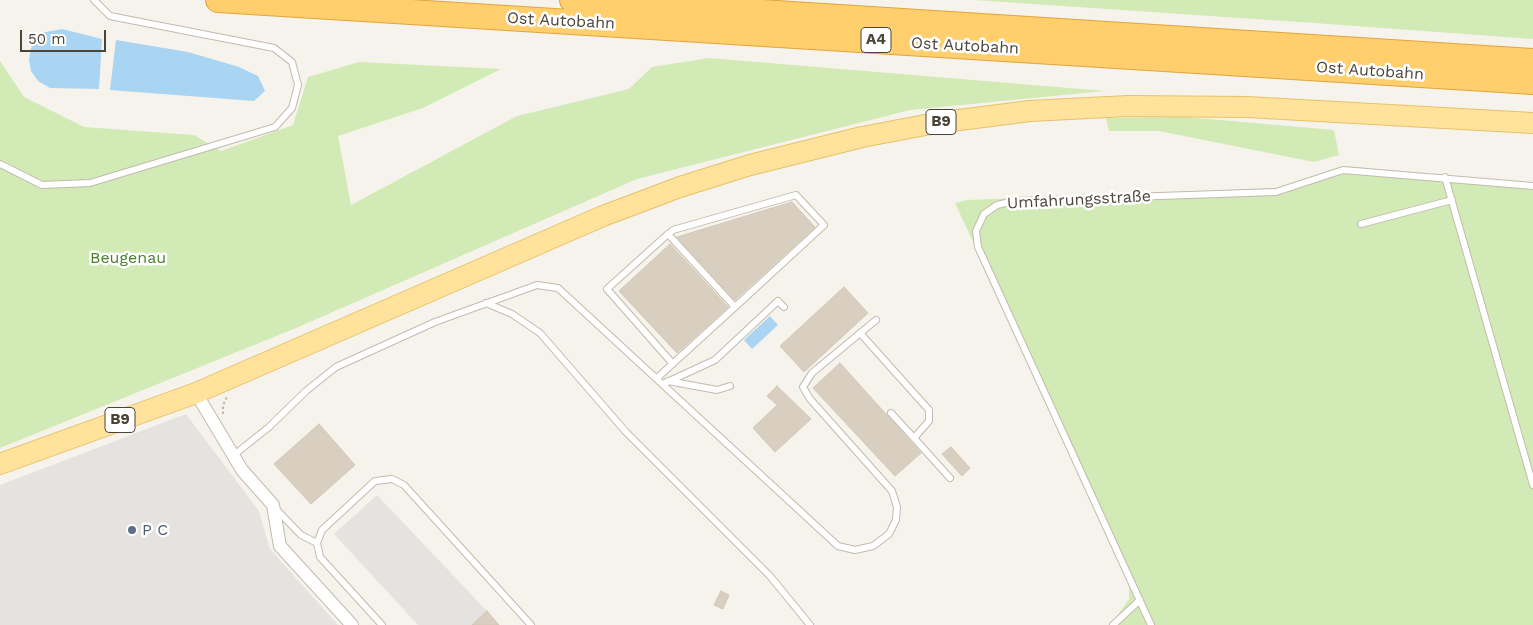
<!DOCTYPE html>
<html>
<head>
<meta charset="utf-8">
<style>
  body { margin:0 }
  #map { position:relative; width:1533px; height:625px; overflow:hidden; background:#f6f3ec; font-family:"Work Sans",sans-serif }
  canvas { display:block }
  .scale { position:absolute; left:20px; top:30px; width:86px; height:22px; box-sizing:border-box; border:2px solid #4b4439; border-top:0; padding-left:6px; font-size:15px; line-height:18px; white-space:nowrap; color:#4b4439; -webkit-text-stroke:4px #fff; paint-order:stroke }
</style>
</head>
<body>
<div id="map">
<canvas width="1533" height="625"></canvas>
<div class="scale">50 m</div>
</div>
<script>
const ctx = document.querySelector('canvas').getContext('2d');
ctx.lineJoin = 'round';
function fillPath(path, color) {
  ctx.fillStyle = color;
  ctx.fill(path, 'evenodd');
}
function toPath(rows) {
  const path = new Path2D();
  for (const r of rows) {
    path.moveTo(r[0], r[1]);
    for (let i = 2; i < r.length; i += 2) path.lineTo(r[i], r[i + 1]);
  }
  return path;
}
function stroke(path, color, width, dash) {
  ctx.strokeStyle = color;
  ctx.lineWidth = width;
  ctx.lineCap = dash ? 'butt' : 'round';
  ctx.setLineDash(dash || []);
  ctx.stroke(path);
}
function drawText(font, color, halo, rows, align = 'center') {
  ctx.font = font + ' "Work Sans",sans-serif';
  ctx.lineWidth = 5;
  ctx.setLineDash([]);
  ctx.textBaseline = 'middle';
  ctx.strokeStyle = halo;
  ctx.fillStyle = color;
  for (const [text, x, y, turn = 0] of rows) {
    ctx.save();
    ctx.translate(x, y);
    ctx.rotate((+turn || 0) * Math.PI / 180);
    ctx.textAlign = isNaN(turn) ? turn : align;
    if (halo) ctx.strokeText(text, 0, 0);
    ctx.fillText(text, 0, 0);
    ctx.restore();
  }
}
fillPath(toPath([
  [974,0,1533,0,1533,39,1314,23],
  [709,58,1105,91,910,110,637,179,296,328,0,448,0,61,24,97,84,127,194,135,221,151,293,125,308,77,359,62,501,69,423,108,338,136,351,205,517,116,629,89,652,67],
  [1186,117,1334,130,1339,155,1314,162,1159,131,1109,131,1106,118],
  [1345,166,1533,184,1533,625,1111,625,1129,599,1129,579,955,203,967,200,1276,188]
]), '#d2eab5');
fillPath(toPath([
  [186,414,259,511,270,549,338,625,0,625,0,485],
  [377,495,487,611,472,625,418,625,334,534]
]), '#e5e3e0');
fillPath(toPath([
  [62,29,102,39,99,89,50,88,38,81,31,71,29,60,31,48,41,33],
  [116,40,188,52,239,67,258,76,265,91,254,101,110,90],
  [770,316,778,325,752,349,744,340]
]), '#a9d4f2');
const building = toPath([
  [792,202,815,227,735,300,677,237,792,202],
  [670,244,728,307,677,353,619,291,670,244],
  [844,287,868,313,804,372,780,346,844,287],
  [840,363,921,453,895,476,813,388,840,363],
  [777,386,811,419,775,452,753,428,777,405,767,396,777,386],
  [319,424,355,465,311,504,274,464,319,424],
  [951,447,970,468,962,476,942,454,951,447],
  [721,591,729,595,723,609,714,605,721,591],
  [487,611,499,625,472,625,487,611]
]);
fillPath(building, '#d8cfc1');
stroke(building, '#d3c7b4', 1);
const service = toPath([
  [0,164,42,185,90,183,275,127,292,108,298,85,292,62,274,48,110,16,94,0],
  [1445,177,1533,485],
  [1361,224,1452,200],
  [668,234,607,289,673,364],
  [486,303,512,314,540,333,626,432,770,576,810,625],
  [860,333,929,410,929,421,914,438,950,478],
  [657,378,735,307,824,225,796,195,673,230,668,234,735,307],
  [668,381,717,390,730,386],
  [663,384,715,360,778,301,784,307],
  [891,413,914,438],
  [234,455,269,427,306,391,336,367,435,322,537,285,558,288,838,546,855,550,873,546,889,534,896,520,897,507,892,491,810,399,803,387,812,373,876,320],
  [275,508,301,535,317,543],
  [382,625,320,557,317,543,322,530,375,481,392,479,404,485,531,625],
  [1113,625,1140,600],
  [1151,625,978,247,976,231,984,214,997,205,1014,201,1276,192,1343,170,1533,186]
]);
const minor = toPath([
  [196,393,242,470,273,505,280,546,352,625]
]);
const primary = toPath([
  [0,464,196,393,603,216,680,187,750,165,862,137,936,123,1030,111,1128,106,1247,107,1533,123]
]);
const motorway = toPath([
  [218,0,1533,82],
  [572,0,1533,61]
]);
stroke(service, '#c2bbae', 8);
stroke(minor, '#c2bbae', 14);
stroke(primary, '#e6c16a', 22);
stroke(motorway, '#e0a43c', 26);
stroke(toPath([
  [223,414,223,405,227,397]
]), '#c4b79f', 2, [2.5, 2.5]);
stroke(service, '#fff', 6);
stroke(minor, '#fff', 12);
stroke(primary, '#ffe39c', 20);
stroke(motorway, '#ffcf6e', 24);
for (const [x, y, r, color] of [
  [132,530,5,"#5c6f8a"]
]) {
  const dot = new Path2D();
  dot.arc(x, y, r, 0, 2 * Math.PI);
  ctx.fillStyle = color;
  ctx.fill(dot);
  stroke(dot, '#fff', 2);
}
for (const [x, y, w] of [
  [876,40,30],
  [941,122,30],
  [120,420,30]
]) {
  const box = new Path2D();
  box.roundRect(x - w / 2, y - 12.5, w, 25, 4);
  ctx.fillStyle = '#fff';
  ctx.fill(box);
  stroke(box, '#4b4439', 1);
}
drawText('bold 15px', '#4b4439', null, [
  ["A4",876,40],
  ["B9",941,122],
  ["B9",120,420]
]);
drawText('16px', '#4b4439', '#fff', [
  ["Ost Autobahn",561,21,3],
  ["Ost Autobahn",965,46,3],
  ["Ost Autobahn",1370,71,4],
  ["Umfahrungsstraße",1079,200,-3]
]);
drawText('16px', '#4a7f2a', '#fff', [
  ["Beugenau",128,258]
]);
drawText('16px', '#4e5e75', '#fff', [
  ["P C",142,530]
], 'left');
</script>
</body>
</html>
